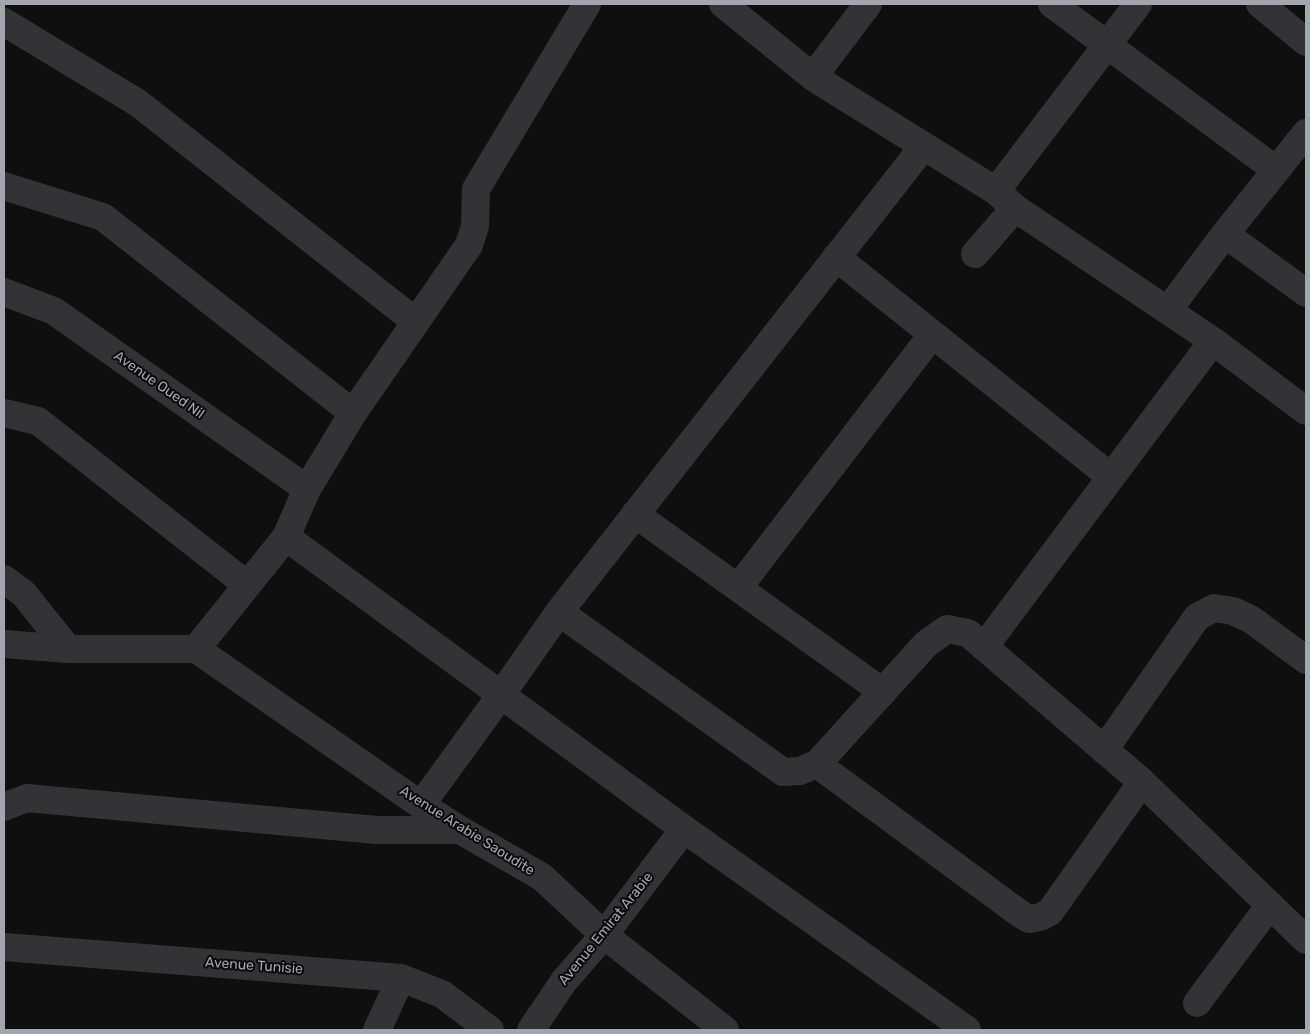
<!DOCTYPE html>
<html>
<head>
<meta charset="utf-8">
<style>
  body { margin:0 }
  #map { position:relative; width:1310px; height:1034px; overflow:hidden; background:#0f0f10; font-family:Rubik,sans-serif }
  canvas { display:block }
  .frame { position:absolute; inset:0; border:5px solid #a2a6af; pointer-events:none }
</style>
</head>
<body>
<div id="map">
<canvas width="1310" height="1034"></canvas>
<div class="frame"></div>
</div>
<script>
const ctx = document.querySelector('canvas').getContext('2d');
ctx.lineJoin = 'round';
function toPath(rows) {
  const path = new Path2D();
  for (const r of rows) {
    path.moveTo(r[0], r[1]);
    for (let i = 2; i < r.length; i += 2) path.lineTo(r[i], r[i + 1]);
  }
  return path;
}
function stroke(path, color, width, dash) {
  ctx.strokeStyle = color;
  ctx.lineWidth = width;
  ctx.lineCap = dash ? 'butt' : 'round';
  ctx.setLineDash(dash || []);
  ctx.stroke(path);
}
function drawText(font, color, halo, rows, align = 'center') {
  ctx.font = font + ' Rubik,sans-serif';
  ctx.lineWidth = 4;
  ctx.setLineDash([]);
  ctx.textBaseline = 'middle';
  ctx.strokeStyle = halo;
  ctx.fillStyle = color;
  for (const [text, x, y, turn = 0] of rows) {
    ctx.save();
    ctx.translate(x, y);
    ctx.rotate((+turn || 0) * Math.PI / 180);
    ctx.textAlign = isNaN(turn) ? turn : align;
    if (halo) ctx.strokeText(text, 0, 0);
    ctx.fillText(text, 0, 0);
    ctx.restore();
  }
}
stroke(toPath([
  [723,4,813,77,996,191,1015,208,1213,341,1306,411],
  [1052,4,1276,170],
  [1260,4,1306,42],
  [4,22,138,103,416,322],
  [813,77,868,4],
  [4,186,103,217,353,413],
  [996,191,1138,4],
  [1225,234,1306,293],
  [975,254,1015,208],
  [836,257,1111,477],
  [4,292,54,311,307,489],
  [1168,310,1225,234,1306,133],
  [4,413,38,421,246,584],
  [635,514,883,692],
  [286,537,684,829,967,1030],
  [4,579,24,594,68,649],
  [738,588,932,335],
  [559,612,783,772,800,771,817,764,926,644,947,629,968,633,1142,782,1306,940],
  [4,644,68,649,196,649],
  [984,647,1213,341],
  [196,649,286,537,307,489,353,413,469,245,475,226,476,189,587,4],
  [196,649,421,805,460,830,542,877,604,935,725,1030],
  [1104,750,1197,617,1214,608,1233,611,1252,620,1306,660],
  [817,764,1019,913,1029,919,1040,917,1050,912,1142,782],
  [421,805,501,695,559,612,923,147],
  [4,807,27,798,377,830,460,830],
  [4,947,401,978,442,994,490,1030],
  [1197,1003,1270,905],
  [377,1030,401,978],
  [531,1030,564,981,604,935,684,829]
]), '#333337', 28);
drawText('14px', '#a2a6af', '#0a0a0b', [
  ["Avenue Oued Nil",159,385,35],
  ["Avenue Arabie Saoudite",467,831,32],
  ["Avenue Emirat Arabie",606,929,-51],
  ["Avenue Tunisie",254,966,4]
]);
</script>
</body>
</html>
